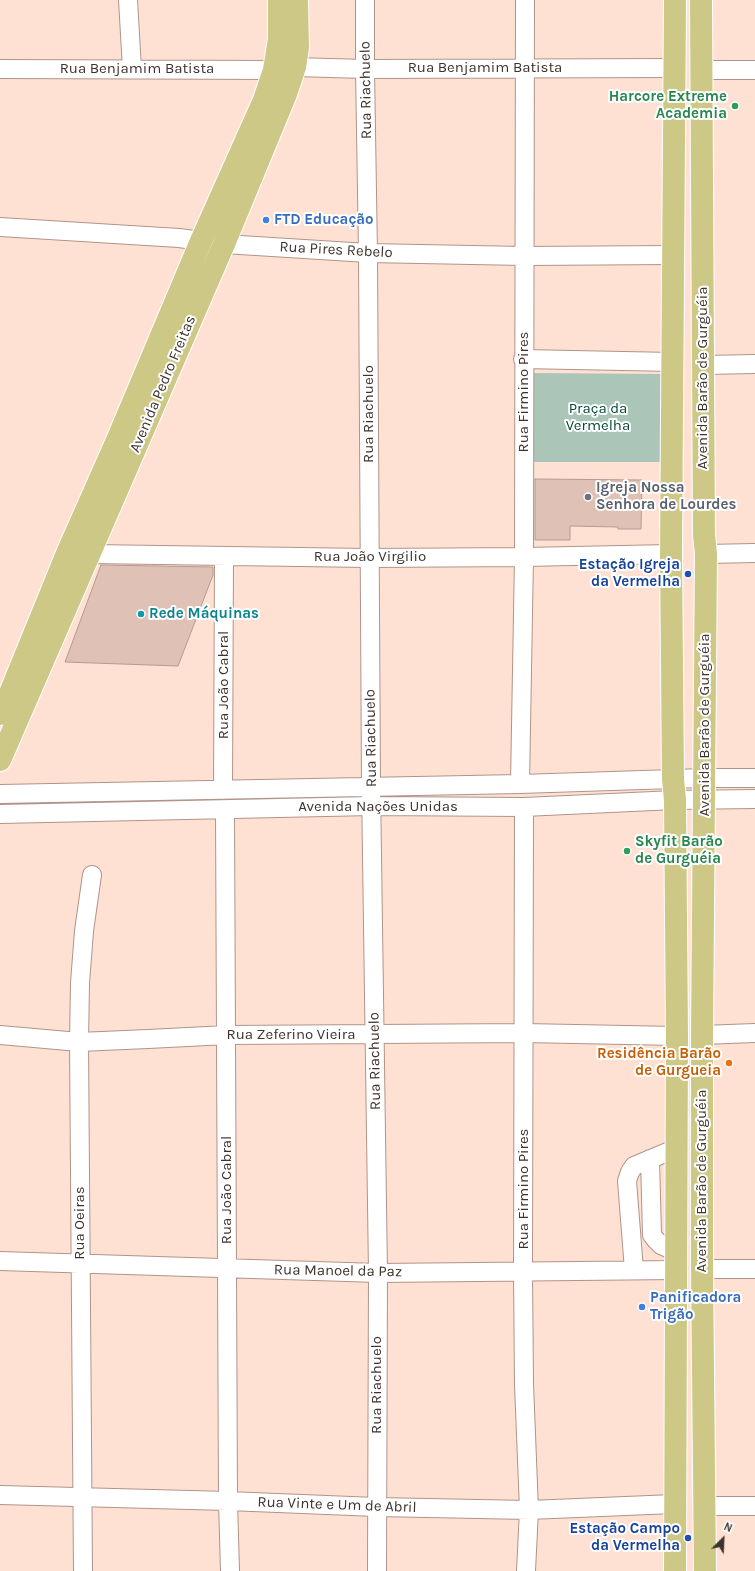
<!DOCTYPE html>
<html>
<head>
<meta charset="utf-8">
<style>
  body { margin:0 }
  #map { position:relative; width:755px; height:1571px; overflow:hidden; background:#ffe1d4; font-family:Karla,sans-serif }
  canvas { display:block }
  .north { position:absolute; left:703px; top:1519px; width:40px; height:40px; -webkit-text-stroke:3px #fff; paint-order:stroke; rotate:24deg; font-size:11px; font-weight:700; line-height:16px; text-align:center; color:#3d322d }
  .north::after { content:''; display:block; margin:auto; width:14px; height:18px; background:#3d322d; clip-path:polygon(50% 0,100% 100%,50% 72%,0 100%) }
</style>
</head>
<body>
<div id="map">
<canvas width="755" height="1571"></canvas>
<div class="north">N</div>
</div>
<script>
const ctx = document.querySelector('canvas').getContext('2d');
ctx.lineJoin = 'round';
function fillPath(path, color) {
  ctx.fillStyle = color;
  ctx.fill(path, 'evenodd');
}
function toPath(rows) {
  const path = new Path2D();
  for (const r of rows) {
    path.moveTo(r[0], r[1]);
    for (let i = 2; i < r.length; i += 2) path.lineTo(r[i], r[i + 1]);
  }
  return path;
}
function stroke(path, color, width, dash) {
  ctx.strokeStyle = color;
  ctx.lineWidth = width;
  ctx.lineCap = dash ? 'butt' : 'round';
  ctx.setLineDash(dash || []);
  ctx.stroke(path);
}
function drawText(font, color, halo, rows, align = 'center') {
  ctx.font = font + ' Karla,sans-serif';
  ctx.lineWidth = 4;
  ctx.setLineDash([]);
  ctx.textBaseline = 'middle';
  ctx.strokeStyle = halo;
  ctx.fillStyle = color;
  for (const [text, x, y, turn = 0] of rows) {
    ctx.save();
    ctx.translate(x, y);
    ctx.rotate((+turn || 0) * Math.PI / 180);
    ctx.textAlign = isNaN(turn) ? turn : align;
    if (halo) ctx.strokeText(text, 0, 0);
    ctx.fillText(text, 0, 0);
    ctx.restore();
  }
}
fillPath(toPath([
  [532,373,663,374,663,462,532,462]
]), '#acc5b9');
const building = toPath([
  [535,479,642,480,641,529,618,529,618,527,570,526,570,540,535,540,535,479],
  [101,565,213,567,213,575,178,666,65,662,101,565]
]);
fillPath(building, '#e0c1b6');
stroke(building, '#b79a8f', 1);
const minor = toPath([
  [128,0,132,69],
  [365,0,365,69,368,253,371,786,378,1273,377,1571],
  [295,67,365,69,675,68],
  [0,69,274,70],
  [700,70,755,70],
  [0,227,179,238,224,244,368,253,524,256,672,255],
  [523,359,673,362],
  [704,365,755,364],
  [77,553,90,554,369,558,524,557,671,554],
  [706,554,755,553],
  [520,784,524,557,525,0],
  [223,790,224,556],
  [0,794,520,784,704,778,755,778],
  [524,807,523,1271,524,1384,529,1510,526,1571],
  [225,810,228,1501,230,1571],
  [0,814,372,806,524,807,675,800,755,799],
  [0,1035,79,1042,148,1039,227,1035,524,1033,677,1036],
  [702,1035,755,1033],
  [650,1159,652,1235,656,1240,661,1245,677,1252],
  [0,1261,378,1273,677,1270],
  [702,1269,755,1269],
  [634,1270,627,1181,630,1172,634,1166,677,1148],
  [0,1495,228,1501,376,1507,529,1510,674,1504],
  [704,1506,755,1506],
  [83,1571,79,1042,80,983,84,931,92,875]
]);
const major = toPath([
  [675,0,671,554,673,779,675,800,677,1036,675,1571],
  [701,0,704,535,706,554,702,1035,702,1269,705,1571],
  [0,714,10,693,68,551,118,438,201,241,264,100,274,70,279,39,279,0],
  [0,760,224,244,286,94,295,67,298,47,297,0]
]);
stroke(minor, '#b09488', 20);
stroke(major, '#fff', 24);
stroke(minor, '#fff', 18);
stroke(major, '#cdc886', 22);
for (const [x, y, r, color] of [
  [735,106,4,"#2e9e5b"],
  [266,220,4,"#3f7fe0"],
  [588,497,4,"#6b7280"],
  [688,574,4,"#1a4fb4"],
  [141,614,4,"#0f9aa8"],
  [627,851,4,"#2e9e5b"],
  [729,1063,4,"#e8710a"],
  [642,1307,4,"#3f7fe0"],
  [688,1538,4,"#1a4fb4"]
]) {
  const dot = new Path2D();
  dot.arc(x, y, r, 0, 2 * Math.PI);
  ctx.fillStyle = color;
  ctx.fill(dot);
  stroke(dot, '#fff', 1.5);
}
drawText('15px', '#3d322d', '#fff', [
  ["Rua Benjamim Batista",485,68],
  ["Rua Benjamim Batista",137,69],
  ["Rua Riachuelo",366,90,-91],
  ["Rua Pires Rebelo",336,250,3],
  ["Avenida Barão de Gurguéia",703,378,-90],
  ["Avenida Pedro Freitas",163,384,-67],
  ["Rua Firmino Pires",524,392,-90],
  ["Rua Riachuelo",369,414,-90],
  ["Rua João Virgilio",370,557],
  ["Rua João Cabral",224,685,-90],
  ["Avenida Barão de Gurguéia",705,725,-90],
  ["Rua Riachuelo",371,738,-91],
  ["Avenida Nações Unidas",378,807],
  ["Rua Zeferino Vieira",291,1035],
  ["Rua Riachuelo",375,1061,-91],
  ["Avenida Barão de Gurguéia",702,1181,-90],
  ["Rua Firmino Pires",524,1189,-90],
  ["Rua João Cabral",227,1190,-90],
  ["Rua Oeiras",80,1223,-90],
  ["Rua Manoel da Paz",338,1271,1],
  ["Rua Riachuelo",377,1385,-90],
  ["Rua Vinte e Um de Abril",337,1505,2]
]);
drawText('bold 15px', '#27864d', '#fff', [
  ["Harcore Extreme",727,97],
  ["Academia",727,114],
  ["Skyfit Barão",635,842,"left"],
  ["de Gurguéia",635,859,"left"]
], 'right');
drawText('bold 15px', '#366cbe', '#fff', [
  ["FTD Educação",274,220],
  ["Panificadora",650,1298],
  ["Trigão",650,1315]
], 'left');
drawText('15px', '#034833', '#fff', [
  ["Praça da",598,409],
  ["Vermelha",598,426]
]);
drawText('bold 15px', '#5b616d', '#fff', [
  ["Igreja Nossa",596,488],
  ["Senhora de Lourdes",596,505]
], 'left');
drawText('bold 15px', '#164399', '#fff', [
  ["Estação Igreja",680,565],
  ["da Vermelha",680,582],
  ["Estação Campo",680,1529],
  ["da Vermelha",680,1546]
], 'right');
drawText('bold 15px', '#0d838f', '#fff', [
  ["Rede Máquinas",149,614]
], 'left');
drawText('bold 15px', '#c56008', '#fff', [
  ["Residência Barão",721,1054],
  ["de Gurgueia",721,1071]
], 'right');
</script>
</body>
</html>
